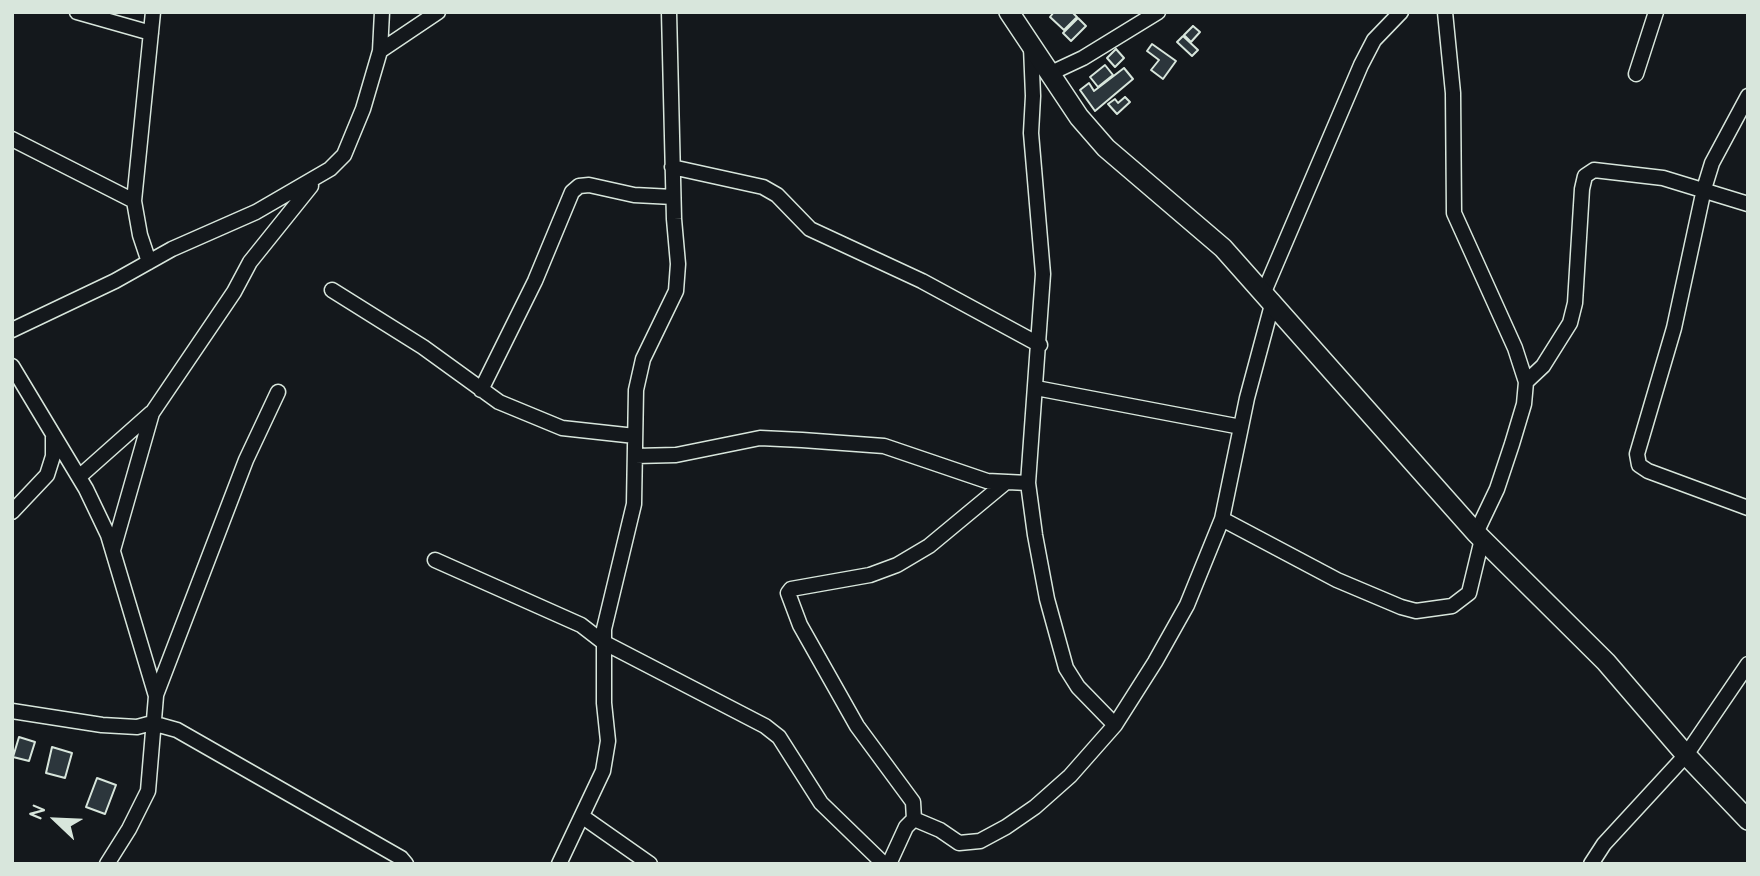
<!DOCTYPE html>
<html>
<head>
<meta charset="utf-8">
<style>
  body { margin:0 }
  #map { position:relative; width:1760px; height:876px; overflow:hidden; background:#14181c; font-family:Quicksand,sans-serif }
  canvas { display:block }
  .frame { position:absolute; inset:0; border:14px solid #d8e6dc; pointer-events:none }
  .north { position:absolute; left:21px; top:785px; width:70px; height:70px; -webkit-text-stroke:5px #14181c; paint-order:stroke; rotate:293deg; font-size:19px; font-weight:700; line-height:28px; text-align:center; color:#d8e6dc }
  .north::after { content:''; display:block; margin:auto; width:24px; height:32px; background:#d8e6dc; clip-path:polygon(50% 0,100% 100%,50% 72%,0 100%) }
</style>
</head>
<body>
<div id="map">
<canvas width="1760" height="876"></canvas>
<div class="frame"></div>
<div class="north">N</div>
</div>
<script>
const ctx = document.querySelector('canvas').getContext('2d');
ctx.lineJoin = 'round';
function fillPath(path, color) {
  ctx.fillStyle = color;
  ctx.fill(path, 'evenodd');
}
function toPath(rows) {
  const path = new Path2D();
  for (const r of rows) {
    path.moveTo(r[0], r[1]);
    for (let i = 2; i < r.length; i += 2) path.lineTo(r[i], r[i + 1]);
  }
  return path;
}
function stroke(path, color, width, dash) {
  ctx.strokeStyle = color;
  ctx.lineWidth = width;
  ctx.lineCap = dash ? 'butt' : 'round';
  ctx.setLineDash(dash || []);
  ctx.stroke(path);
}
const building = toPath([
  [1054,12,1072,12,1077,17,1064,30,1050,17,1054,12],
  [1078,18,1086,26,1071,41,1063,33,1078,18],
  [1193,26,1200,32,1191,42,1184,35,1193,26],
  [1183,36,1198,50,1192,56,1177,42,1183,36],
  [1152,44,1176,61,1163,79,1151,70,1159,60,1147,51,1152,44],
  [1116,49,1124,58,1115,67,1107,58,1116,49],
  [1105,65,1113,75,1098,87,1090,77,1105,65],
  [1124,68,1133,79,1095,111,1080,90,1089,83,1094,91,1124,68],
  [1125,97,1130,102,1117,114,1108,104,1115,99,1118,103,1125,97],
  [19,737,35,742,29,761,13,757,19,737],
  [52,747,72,753,65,778,46,773,52,747],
  [97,778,116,785,105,814,86,807,97,778]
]);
fillPath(building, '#2c363c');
stroke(building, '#d8e6dc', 2);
const street = toPath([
  [77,12,151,33],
  [1445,12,1453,93,1454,213,1515,348,1526,382,1524,404,1512,444,1497,489,1476,533],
  [1031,47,1033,96,1031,133,1043,274,1028,483,1035,535,1047,599,1066,668,1078,687,1115,725],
  [380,51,438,12],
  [1051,73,1083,58,1158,12],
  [1636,74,1656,12],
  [1748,96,1712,163,1704,189,1674,328,1637,454,1639,465,1648,471,1748,508],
  [12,139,134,201],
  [672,167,763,187,777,195,810,229,922,281,1040,345],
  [149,262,140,235,134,201,153,12],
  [332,290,423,347,499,402,562,428,635,436],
  [1264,292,1361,65,1374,40,1401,12],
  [12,330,115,281,172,249,256,212,330,169,344,155,363,109,380,51,382,12],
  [12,366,86,489,108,535,156,696,148,791,129,829,107,864],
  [1526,382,1543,366,1570,323,1575,303,1582,189,1585,176,1594,170,1663,178,1748,204],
  [1036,388,1241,427],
  [481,390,535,281,572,192,579,186,589,185,634,195,673,197],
  [635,456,676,455,760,438,802,440,884,446,987,481,1028,483],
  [79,477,151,413],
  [1005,483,929,546,897,565,870,575,791,589,788,593,800,625,857,726,913,802,914,819,940,830,959,843,980,841,1006,827,1035,807,1070,776,1115,725,1155,662,1187,605,1222,519,1247,398,1273,301],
  [12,512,47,475,53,456,53,437],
  [1222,519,1337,580,1401,607,1416,611,1452,606,1469,593,1482,539],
  [113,550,152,413,234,292,250,262,311,186],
  [435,560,581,625,603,642,765,726,779,737,821,803,884,864],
  [156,695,246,460,278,392],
  [12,711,102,725,137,727,152,723,177,730,401,858,406,864],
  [583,817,650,864],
  [559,864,603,771,608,741,604,703,604,629,634,504,636,390,643,359,676,291,678,264,674,219,669,12],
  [889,864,906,827,914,819],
  [1591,864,1604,844,1686,755,1748,664]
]);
const secondary = toPath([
  [1009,12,1079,117,1106,148,1223,248,1476,533,1606,662,1686,755,1748,820]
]);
stroke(street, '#d8e6dc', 17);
stroke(secondary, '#d8e6dc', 22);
stroke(street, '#14181c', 14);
stroke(secondary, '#14181c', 19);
</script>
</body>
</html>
